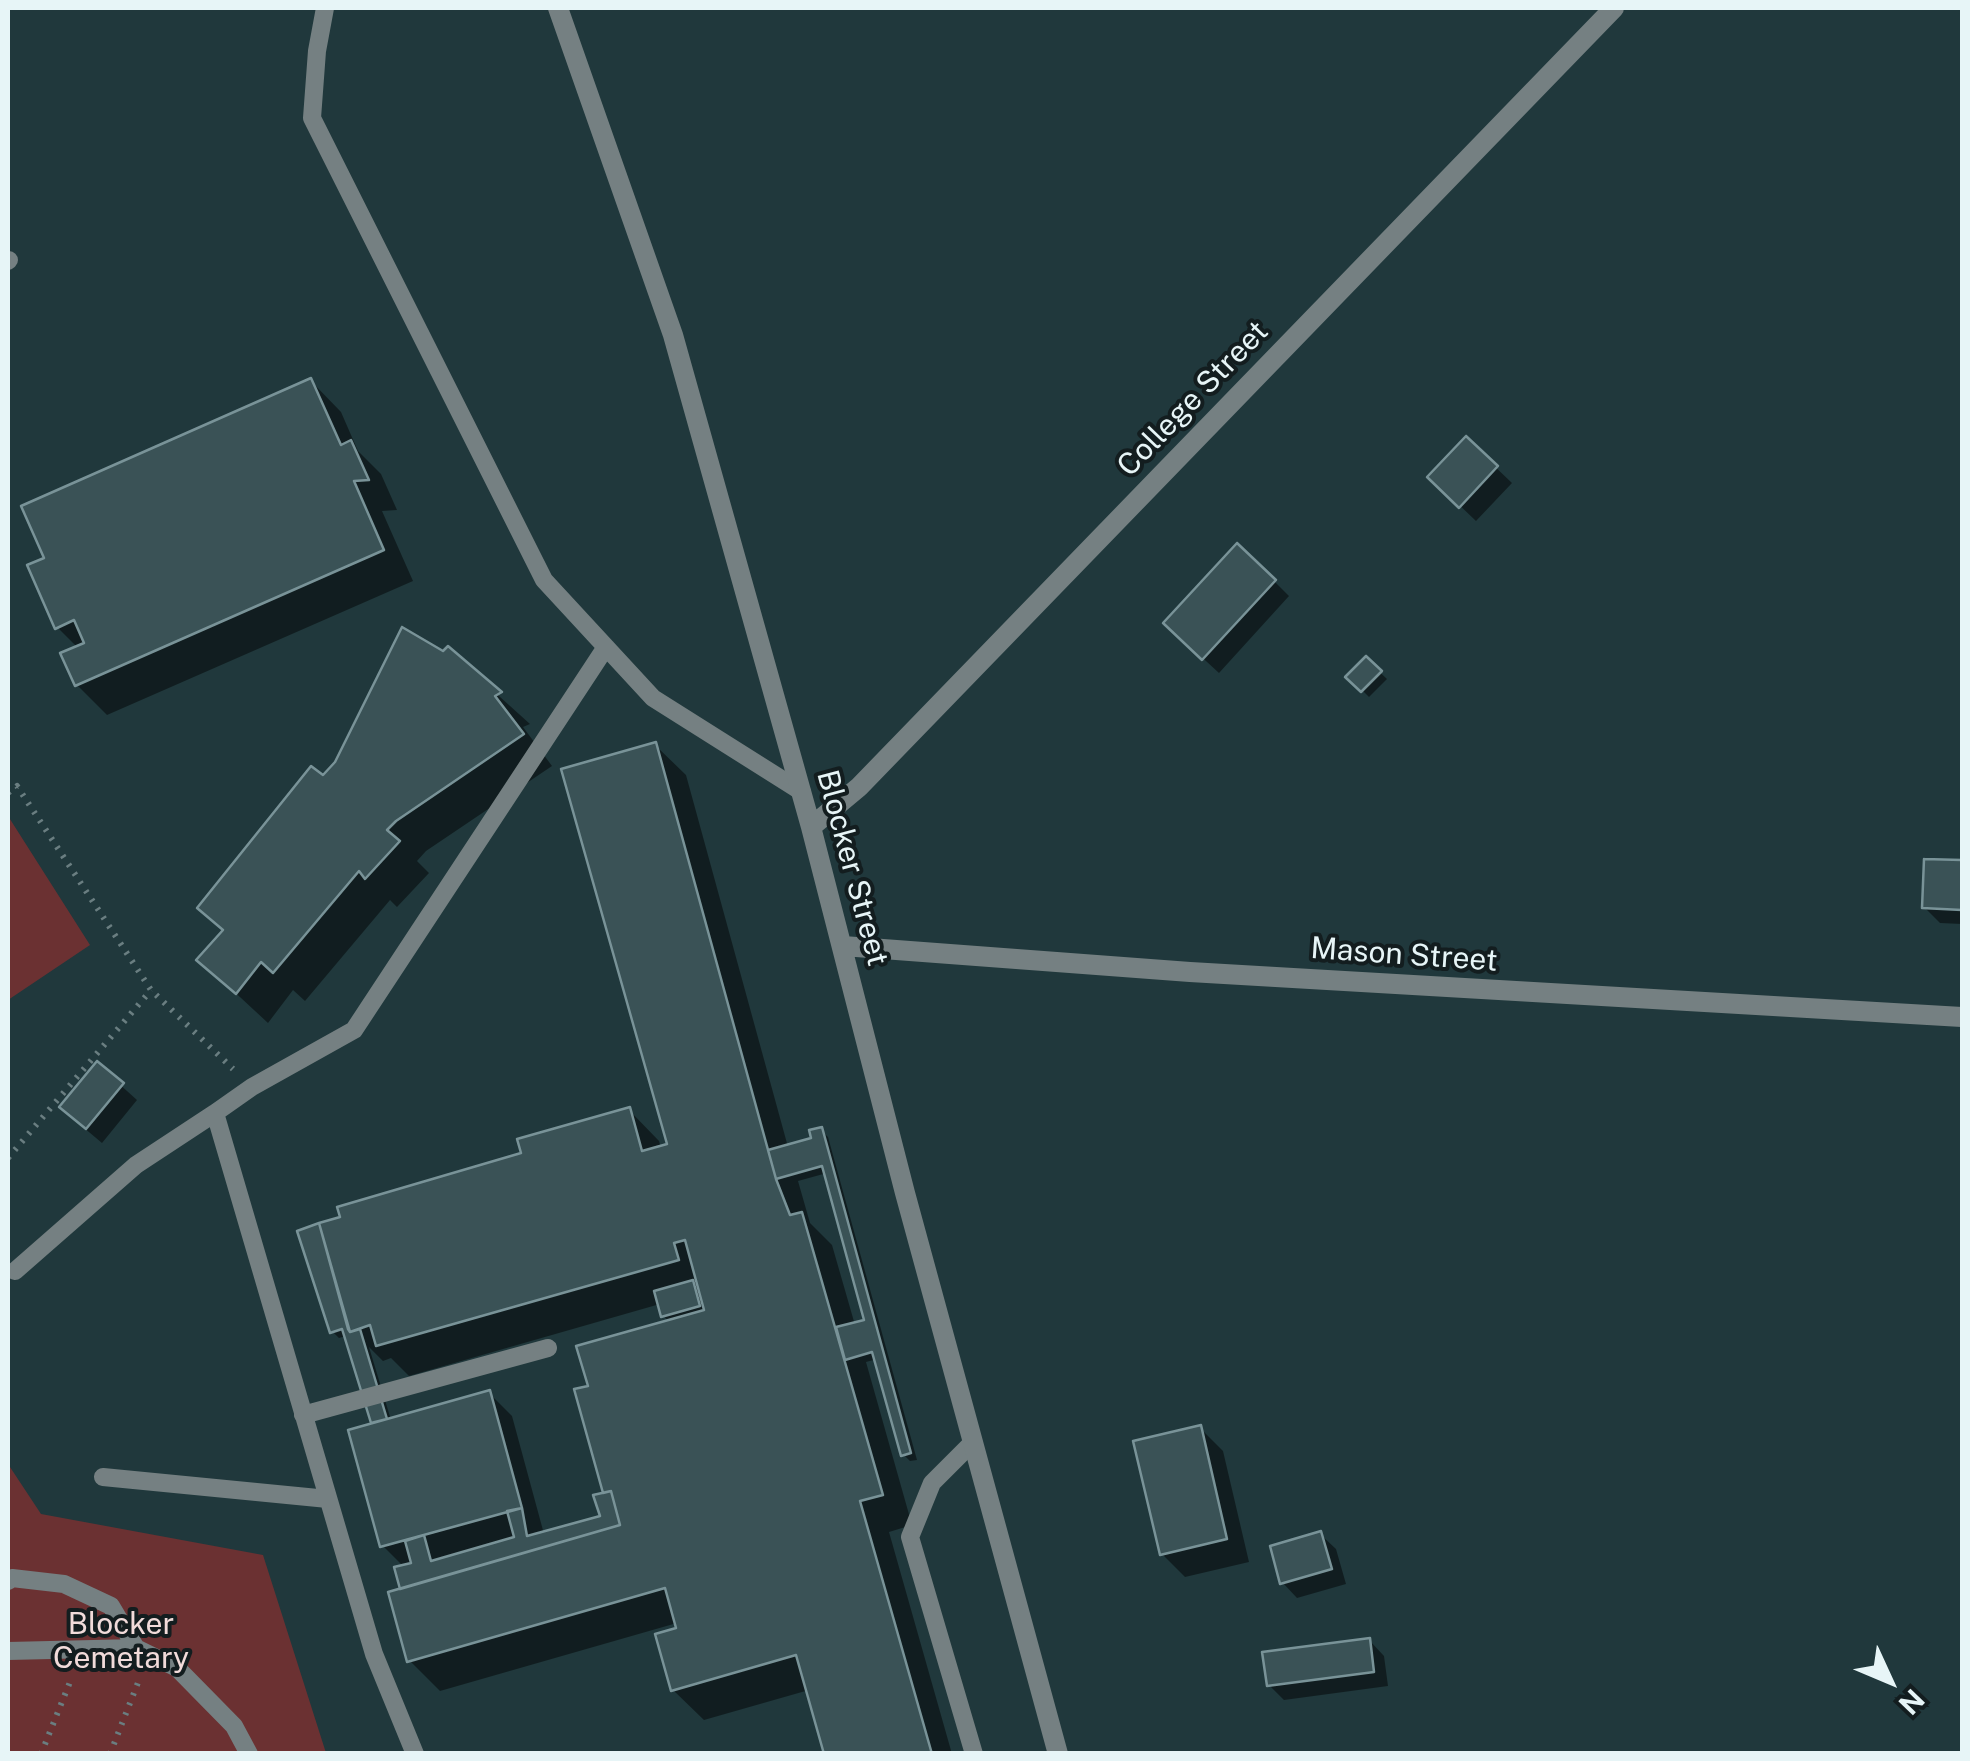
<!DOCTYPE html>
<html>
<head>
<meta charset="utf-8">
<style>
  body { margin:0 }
  #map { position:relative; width:1970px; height:1761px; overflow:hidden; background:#20383c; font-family:"Public Sans",sans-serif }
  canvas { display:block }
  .frame { position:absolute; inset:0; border:10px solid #e7f5f7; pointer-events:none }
  .north { position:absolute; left:1840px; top:1631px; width:100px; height:100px; -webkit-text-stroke:8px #131d1f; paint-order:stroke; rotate:134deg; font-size:28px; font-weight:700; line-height:40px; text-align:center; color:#e7f5f7 }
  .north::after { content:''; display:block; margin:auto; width:35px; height:45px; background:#e7f5f7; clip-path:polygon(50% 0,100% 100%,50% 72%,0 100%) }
</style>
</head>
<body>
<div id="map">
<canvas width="1970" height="1761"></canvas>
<div class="frame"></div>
<div class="north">N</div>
</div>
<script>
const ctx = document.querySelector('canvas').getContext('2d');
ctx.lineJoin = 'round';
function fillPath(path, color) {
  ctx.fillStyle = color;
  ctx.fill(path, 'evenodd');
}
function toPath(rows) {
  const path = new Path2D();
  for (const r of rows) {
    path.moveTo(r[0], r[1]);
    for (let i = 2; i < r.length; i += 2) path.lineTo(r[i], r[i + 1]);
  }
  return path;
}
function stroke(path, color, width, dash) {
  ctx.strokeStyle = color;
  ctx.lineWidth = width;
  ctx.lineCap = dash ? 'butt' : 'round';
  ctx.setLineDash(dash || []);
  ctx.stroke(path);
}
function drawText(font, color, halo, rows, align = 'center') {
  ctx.font = font + ' "Public Sans",sans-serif';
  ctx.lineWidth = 8;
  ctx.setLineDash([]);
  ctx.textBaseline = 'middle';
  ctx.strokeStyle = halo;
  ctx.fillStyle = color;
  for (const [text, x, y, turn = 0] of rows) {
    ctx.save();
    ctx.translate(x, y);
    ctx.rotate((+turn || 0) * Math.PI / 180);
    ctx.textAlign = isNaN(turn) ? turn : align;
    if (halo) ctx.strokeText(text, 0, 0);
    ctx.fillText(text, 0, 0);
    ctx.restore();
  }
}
fillPath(toPath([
  [8,816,90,945,8,1000],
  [8,1464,41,1514,263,1555,326,1753,8,1753]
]), '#6b3132');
fillPath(toPath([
  [311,381,341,412,358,451,381,474,397,510,382,511,413,581,107,715,77,685,78,648,57,627,47,559],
  [1466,439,1512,483,1476,521,1430,477],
  [1274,581,1289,596,1219,673,1181,638],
  [448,650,530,724,523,727,552,766,426,851,417,861,429,873,397,907,390,900,305,1001,293,990,268,1023,200,960,225,933,200,908],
  [1366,659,1387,679,1369,697,1349,677],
  [655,745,686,775,788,1147,814,1139,821,1130,828,1137,917,1460,910,1461,903,1454,877,1359,866,1362,912,1525,889,1532,952,1754,827,1754,809,1690,704,1720,673,1690,677,1623,440,1691,410,1661,404,1567,383,1546,376,1424,346,1336,339,1338,332,1331,524,1155,629,1110,659,1141,661,1148,670,1145],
  [827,1173,867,1322,855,1325,832,1245,810,1223,798,1181],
  [660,1304,663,1316,670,1322,591,1388,606,1495,604,1518,544,1534,512,1416,489,1393,391,1420,369,1347,383,1361,391,1358,409,1376],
  [1926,861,1962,863,1962,924,1940,923,1924,907],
  [97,1064,137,1100,102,1143,77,1122],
  [1200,1428,1223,1451,1249,1562,1185,1577,1162,1554],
  [1320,1534,1336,1549,1346,1584,1297,1598,1282,1582],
  [1369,1640,1384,1656,1388,1686,1284,1700,1269,1685]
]), '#0007');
const building = toPath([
  [311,378,341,445,351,440,369,480,354,481,384,550,75,686,60,653,84,643,74,620,55,629,27,565,44,558,21,506,311,378],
  [1466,436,1498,466,1459,508,1427,477,1466,436],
  [1237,543,1276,580,1202,660,1163,623,1237,543],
  [402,627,443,651,448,646,502,692,495,696,524,734,396,821,387,830,400,841,365,879,359,871,273,973,261,962,236,994,196,960,223,930,197,908,311,766,323,775,335,762,402,627],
  [1366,656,1382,671,1361,692,1345,677,1366,656],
  [656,742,776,1179,790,1215,802,1212,883,1495,860,1501,932,1754,824,1754,796,1655,671,1691,655,1634,676,1628,665,1588,407,1662,388,1592,620,1525,611,1491,603,1493,574,1389,588,1386,576,1346,704,1310,685,1240,674,1243,679,1260,376,1346,370,1325,350,1332,348,1329,319,1223,340,1217,337,1207,521,1153,517,1139,630,1107,642,1151,667,1144,561,769,656,742],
  [1924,859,1962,860,1962,910,1922,908,1924,859],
  [97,1061,124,1083,86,1129,59,1107,97,1061],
  [822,1127,911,1453,901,1456,872,1352,845,1360,836,1327,864,1320,822,1166,776,1179,768,1150,811,1138,809,1130,822,1127],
  [319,1223,350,1332,360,1329,387,1419,371,1423,342,1329,330,1333,297,1231,319,1223],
  [693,1280,700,1306,661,1317,654,1291,693,1280],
  [490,1390,522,1508,380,1547,348,1430,490,1390],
  [1201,1425,1227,1539,1160,1555,1133,1441,1201,1425],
  [611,1491,620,1525,400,1589,394,1567,411,1563,405,1541,424,1535,431,1561,514,1537,507,1511,522,1508,527,1536,600,1516,593,1495,611,1491],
  [1321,1531,1332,1569,1280,1584,1270,1546,1321,1531],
  [1370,1638,1374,1672,1267,1686,1262,1652,1370,1638]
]);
fillPath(building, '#3a5256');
stroke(building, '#799398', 2.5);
stroke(toPath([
  [8,793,17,786,151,990,233,1069],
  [8,1158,151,990],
  [41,1754,72,1677],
  [110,1754,139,1680]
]), '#6a7e81', 6, [2.5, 8]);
stroke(toPath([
  [325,8,317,51,312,118,544,580,653,698,802,792],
  [8,261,9,260],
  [15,1271,136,1165,215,1113],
  [303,1415,548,1348],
  [973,1442,932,1483,910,1537,974,1754],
  [103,1477,328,1499],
  [8,1581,12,1578,64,1584,111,1606,136,1648],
  [8,1651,136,1648,177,1668,234,1726,249,1754],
  [415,1754,374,1654,215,1113,252,1087,354,1030,606,647]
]), '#758082', 18);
stroke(toPath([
  [558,8,673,335,811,827,905,1193,1058,1754],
  [811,827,859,787,1614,8],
  [843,946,1190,972,1962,1017]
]), '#758082', 20);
drawText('30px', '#e7f5f7', '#131d1f', [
  ["College Street",1193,399,-46],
  ["Blocker Street",852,868,75],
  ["Mason Street",1404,955,4]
]);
drawText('30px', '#f1dbda', '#131d1f', [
  ["Blocker",121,1625],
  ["Cemetary",121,1659]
]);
</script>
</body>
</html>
